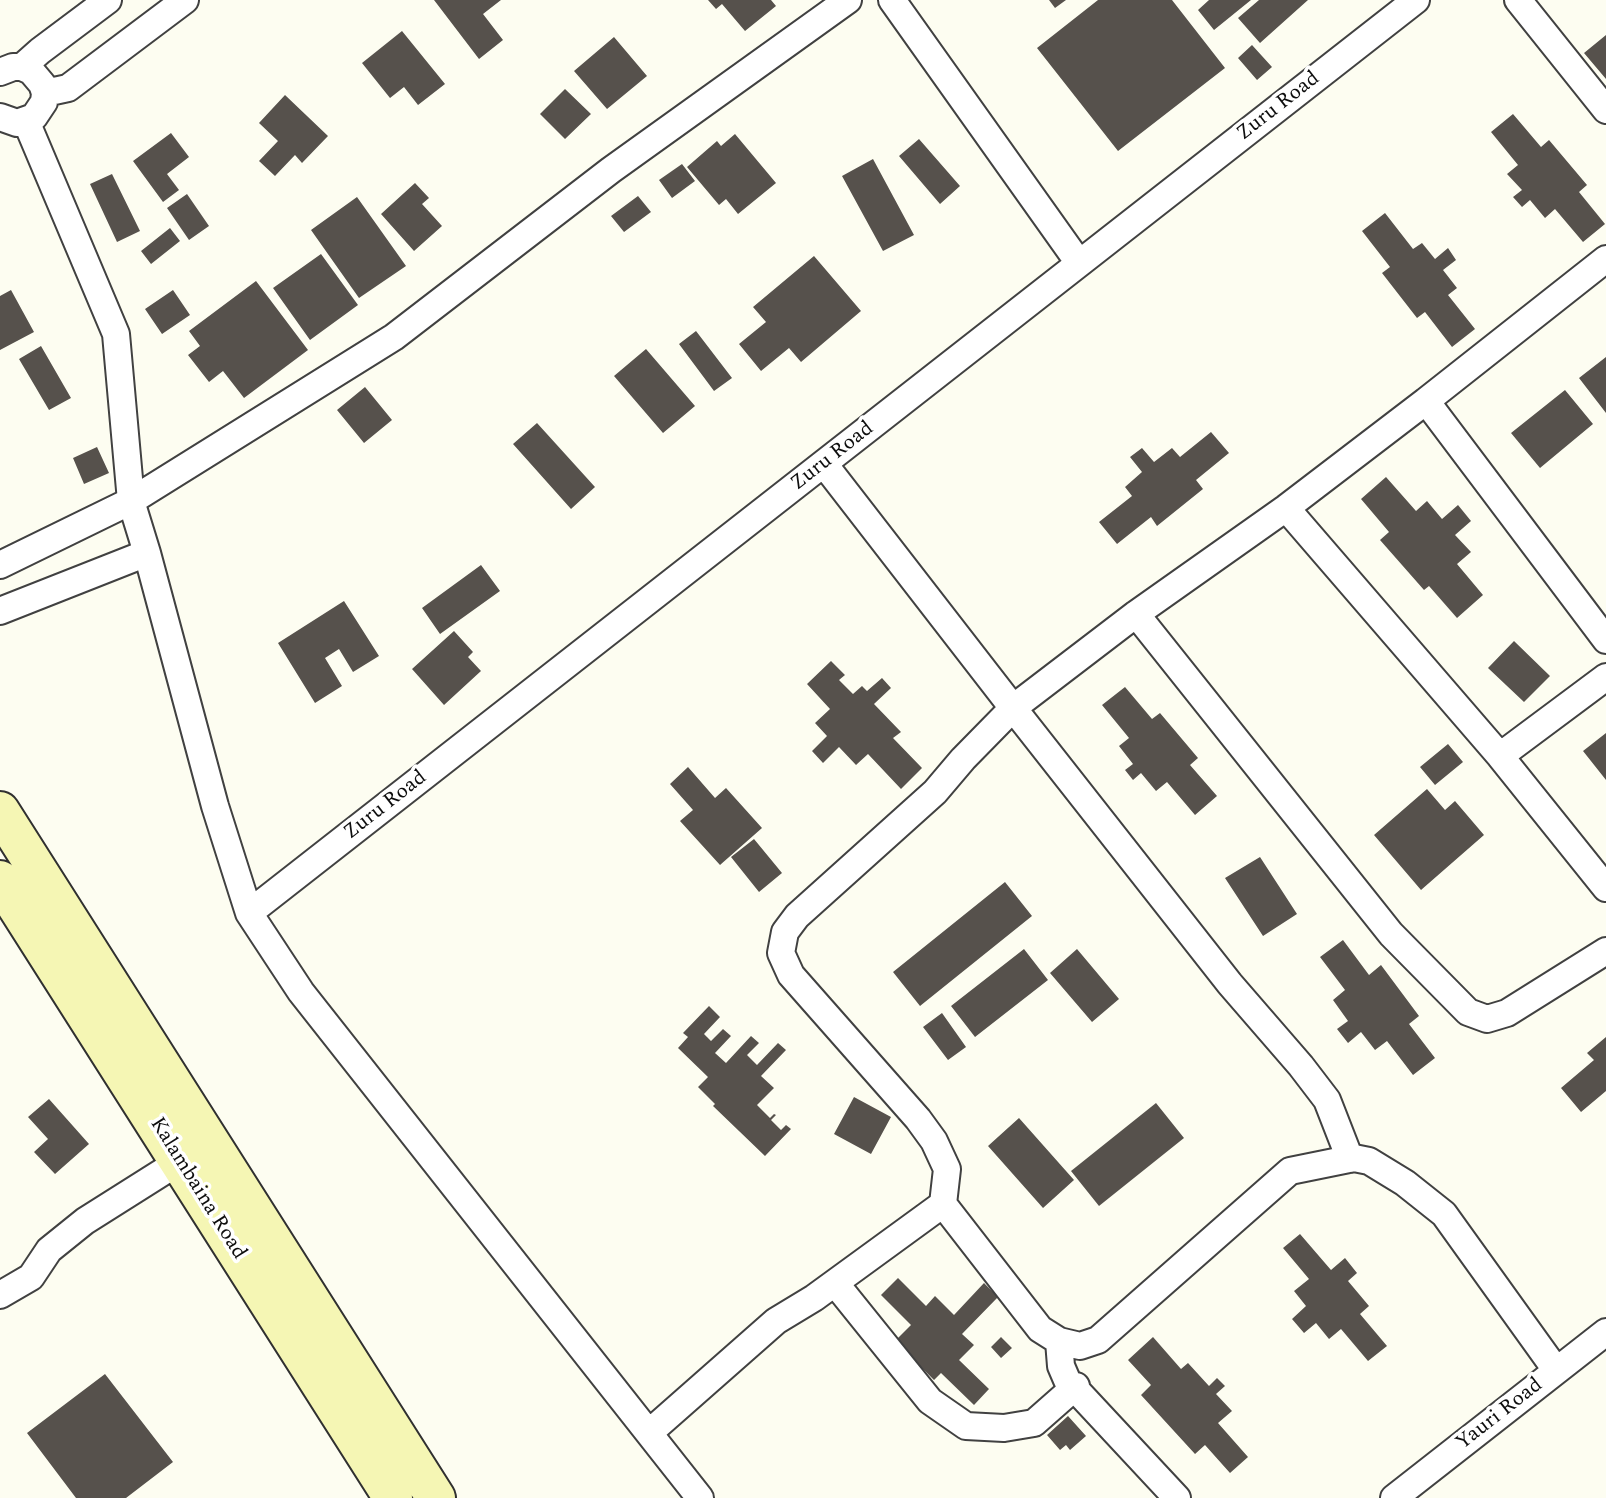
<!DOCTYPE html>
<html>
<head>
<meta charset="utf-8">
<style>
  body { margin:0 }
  canvas { display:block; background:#fdfdf1 }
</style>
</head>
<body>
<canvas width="1606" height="1498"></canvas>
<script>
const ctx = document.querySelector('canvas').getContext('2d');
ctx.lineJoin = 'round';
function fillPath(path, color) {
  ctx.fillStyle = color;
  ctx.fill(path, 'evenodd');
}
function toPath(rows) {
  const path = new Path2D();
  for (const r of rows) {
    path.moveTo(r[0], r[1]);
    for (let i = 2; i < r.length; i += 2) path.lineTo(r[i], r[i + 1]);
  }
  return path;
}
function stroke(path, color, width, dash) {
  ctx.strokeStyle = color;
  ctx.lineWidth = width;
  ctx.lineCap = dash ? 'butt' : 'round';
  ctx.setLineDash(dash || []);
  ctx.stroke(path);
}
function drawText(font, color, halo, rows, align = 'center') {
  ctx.font = font + ' Spectral,serif';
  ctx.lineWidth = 7;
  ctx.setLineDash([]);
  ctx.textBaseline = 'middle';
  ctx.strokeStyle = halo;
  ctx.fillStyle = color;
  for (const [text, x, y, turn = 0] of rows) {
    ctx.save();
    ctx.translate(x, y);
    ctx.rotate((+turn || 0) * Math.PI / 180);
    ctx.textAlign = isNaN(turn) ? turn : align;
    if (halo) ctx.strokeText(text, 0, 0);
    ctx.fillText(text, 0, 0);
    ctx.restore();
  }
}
fillPath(toPath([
  [434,0,501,0,483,14,503,40,479,59],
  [708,0,771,0,776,6,745,31,722,4,716,9],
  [1049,0,1066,0,1055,8],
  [1098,0,1172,0,1225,68,1118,151,1037,48],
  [1209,0,1251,0,1214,30,1198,10],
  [1259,0,1308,0,1260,43,1238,18],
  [402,31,445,84,418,105,404,87,390,98,362,63],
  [1606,35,1606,79,1584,53],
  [614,37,647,76,607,109,574,71],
  [1252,45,1272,67,1257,80,1238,58],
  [565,89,591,114,565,139,540,114],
  [285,95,328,136,302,163,295,155,275,176,259,161,278,141,259,123],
  [1513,114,1541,147,1549,140,1587,185,1579,192,1605,224,1583,242,1555,209,1545,218,1530,200,1522,207,1513,197,1522,190,1507,174,1518,165,1491,132],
  [171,133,189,157,167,174,179,190,163,202,133,161],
  [735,134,776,183,738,214,726,199,719,205,687,167,717,141,721,146],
  [919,139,960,186,940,204,899,156],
  [873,159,914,235,883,251,842,176],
  [682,164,695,181,672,198,659,180],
  [112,174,140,231,117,242,90,184],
  [415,183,429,198,422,204,442,226,414,251,381,214],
  [187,194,209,226,189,240,167,208],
  [638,196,651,212,624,232,611,216],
  [357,197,406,266,359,298,311,230],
  [1385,213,1413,249,1422,243,1435,259,1448,248,1456,260,1443,270,1457,288,1448,295,1475,329,1452,347,1425,312,1417,318,1382,273,1390,267,1362,231],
  [170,228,180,241,151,264,141,251],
  [321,254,358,305,310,340,273,288],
  [814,256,861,311,801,362,789,348,761,371,739,344,766,322,753,307],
  [256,281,308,350,244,398,223,371,209,382,188,355,200,346,189,331],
  [11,290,34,332,0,350,0,296],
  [173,290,190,315,162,334,145,309],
  [696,331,732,378,714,391,679,344],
  [41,346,71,398,49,410,19,359],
  [646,349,695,406,663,433,614,376],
  [1606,357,1606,413,1579,378],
  [365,387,392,420,364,443,337,410],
  [1565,390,1593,424,1540,468,1511,433],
  [537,423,595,487,571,509,513,444],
  [1211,432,1229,453,1196,480,1203,489,1157,526,1151,517,1117,544,1099,522,1132,496,1125,487,1142,472,1130,457,1142,448,1154,462,1172,448,1180,457],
  [97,447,109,473,84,484,73,458],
  [1386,477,1416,511,1427,501,1442,519,1458,505,1471,521,1455,535,1471,552,1457,564,1483,595,1457,618,1429,586,1424,590,1380,540,1389,532,1361,499],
  [481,565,500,591,440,634,422,608],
  [344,601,379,656,353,672,339,649,325,658,342,686,315,703,278,643],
  [454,631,473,652,468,657,481,671,444,705,412,669],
  [1514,641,1550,676,1524,702,1488,668],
  [831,661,845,675,839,680,853,694,862,686,867,691,882,678,891,688,874,704,901,732,893,738,922,768,901,789,868,754,856,765,839,747,823,763,812,751,827,736,815,723,830,709,807,684],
  [1125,687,1152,719,1160,713,1198,758,1190,765,1217,796,1195,815,1167,782,1156,791,1141,773,1133,780,1125,770,1133,764,1119,746,1129,738,1102,705],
  [1606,733,1606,780,1583,751],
  [1448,744,1463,762,1435,785,1420,767],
  [688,767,715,798,726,788,762,828,720,865,680,821,693,810,670,784],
  [1427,789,1445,810,1455,801,1484,835,1421,890,1374,835],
  [754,839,782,873,759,892,731,857],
  [1260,857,1297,914,1263,936,1225,878],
  [1005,882,1032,916,920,1006,893,972],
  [1343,940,1369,975,1381,965,1419,1016,1409,1024,1435,1058,1413,1075,1387,1041,1375,1050,1361,1032,1348,1043,1337,1029,1348,1021,1333,1000,1345,990,1320,957],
  [1024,949,1048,980,975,1037,951,1006],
  [1077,949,1119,999,1092,1022,1050,973],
  [709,1006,720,1017,704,1034,711,1041,723,1029,731,1036,715,1053,726,1063,751,1036,759,1043,747,1055,757,1065,778,1043,786,1050,761,1076,774,1088,757,1105,770,1118,774,1114,776,1115,771,1120,781,1130,786,1125,791,1129,765,1156,713,1106,715,1104,698,1087,708,1077,678,1048,688,1037,683,1033],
  [942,1013,966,1047,948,1060,923,1027],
  [1606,1037,1606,1091,1581,1112,1561,1088,1594,1060,1587,1053],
  [854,1097,891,1117,871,1154,834,1134],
  [49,1099,89,1144,55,1174,34,1152,48,1139,28,1117],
  [1156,1103,1184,1138,1099,1206,1071,1171],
  [1019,1118,1074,1180,1043,1208,988,1146],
  [1300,1234,1331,1270,1345,1258,1357,1273,1348,1281,1369,1306,1360,1314,1387,1346,1368,1361,1341,1329,1329,1339,1316,1323,1304,1333,1292,1319,1306,1306,1294,1291,1309,1279,1283,1248],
  [898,1278,926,1306,935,1296,954,1315,984,1283,998,1297,962,1334,974,1345,959,1360,989,1389,974,1405,941,1373,934,1380,895,1341,911,1325,881,1295],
  [1001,1337,1012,1348,1001,1358,991,1347],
  [1153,1337,1181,1369,1188,1363,1209,1386,1217,1378,1225,1386,1216,1394,1232,1411,1218,1423,1248,1457,1230,1473,1205,1445,1195,1454,1141,1395,1151,1385,1128,1360],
  [105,1374,173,1462,126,1498,76,1498,27,1433],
  [1068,1416,1086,1436,1070,1450,1066,1445,1060,1450,1047,1435]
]), '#56514c');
const street = toPath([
  [892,0,1079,263],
  [1518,0,1606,110],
  [22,67,40,51,108,0],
  [0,72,13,67,22,67,31,71,42,84,45,93,44,102,34,117,17,123,0,117],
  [45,93,68,88,185,0],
  [26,121,116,334,131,501,147,553,215,806,249,913,301,992,700,1498],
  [1426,401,1606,259],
  [824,464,1013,708,1230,984,1301,1066,1327,1100,1350,1159],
  [1286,508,1500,756,1606,888],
  [0,565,131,501,394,337,611,170,848,0],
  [0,611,147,553],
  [1136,614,1391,934,1468,1012,1487,1019,1507,1013,1606,951],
  [1500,756,1606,677],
  [249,913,1416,0],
  [835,1283,930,1401,966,1426,1004,1428,1034,1423,1076,1386],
  [0,1295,31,1277,49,1250,85,1221,180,1161],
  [1059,1341,1061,1366,1067,1380,1177,1498],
  [1556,1370,1444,1214,1405,1183,1369,1161,1354,1158,1290,1171,1098,1340,1080,1346,1059,1341,1040,1329,943,1204,947,1169,934,1141,918,1119,791,975,781,953,785,932,797,916,935,792,963,759,1013,708,1136,614,1286,508,1426,401,1606,640],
  [650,1432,776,1321,814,1298,943,1204],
  [1394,1498,1606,1332]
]);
const secondary = toPath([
  [0,811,436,1498],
  [0,880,393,1498]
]);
stroke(street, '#414141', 30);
stroke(secondary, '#303030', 42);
stroke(street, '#fff', 26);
stroke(secondary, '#f5f6b4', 38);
drawText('21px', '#0e0e0e', '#fff', [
  ["Zuru Road",1279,107,-38],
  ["Zuru Road",833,457,-38],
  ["Zuru Road",386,806,-38],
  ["Kalambaina Road",197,1189,58],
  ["Yauri Road",1500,1415,-38]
]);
</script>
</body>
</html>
